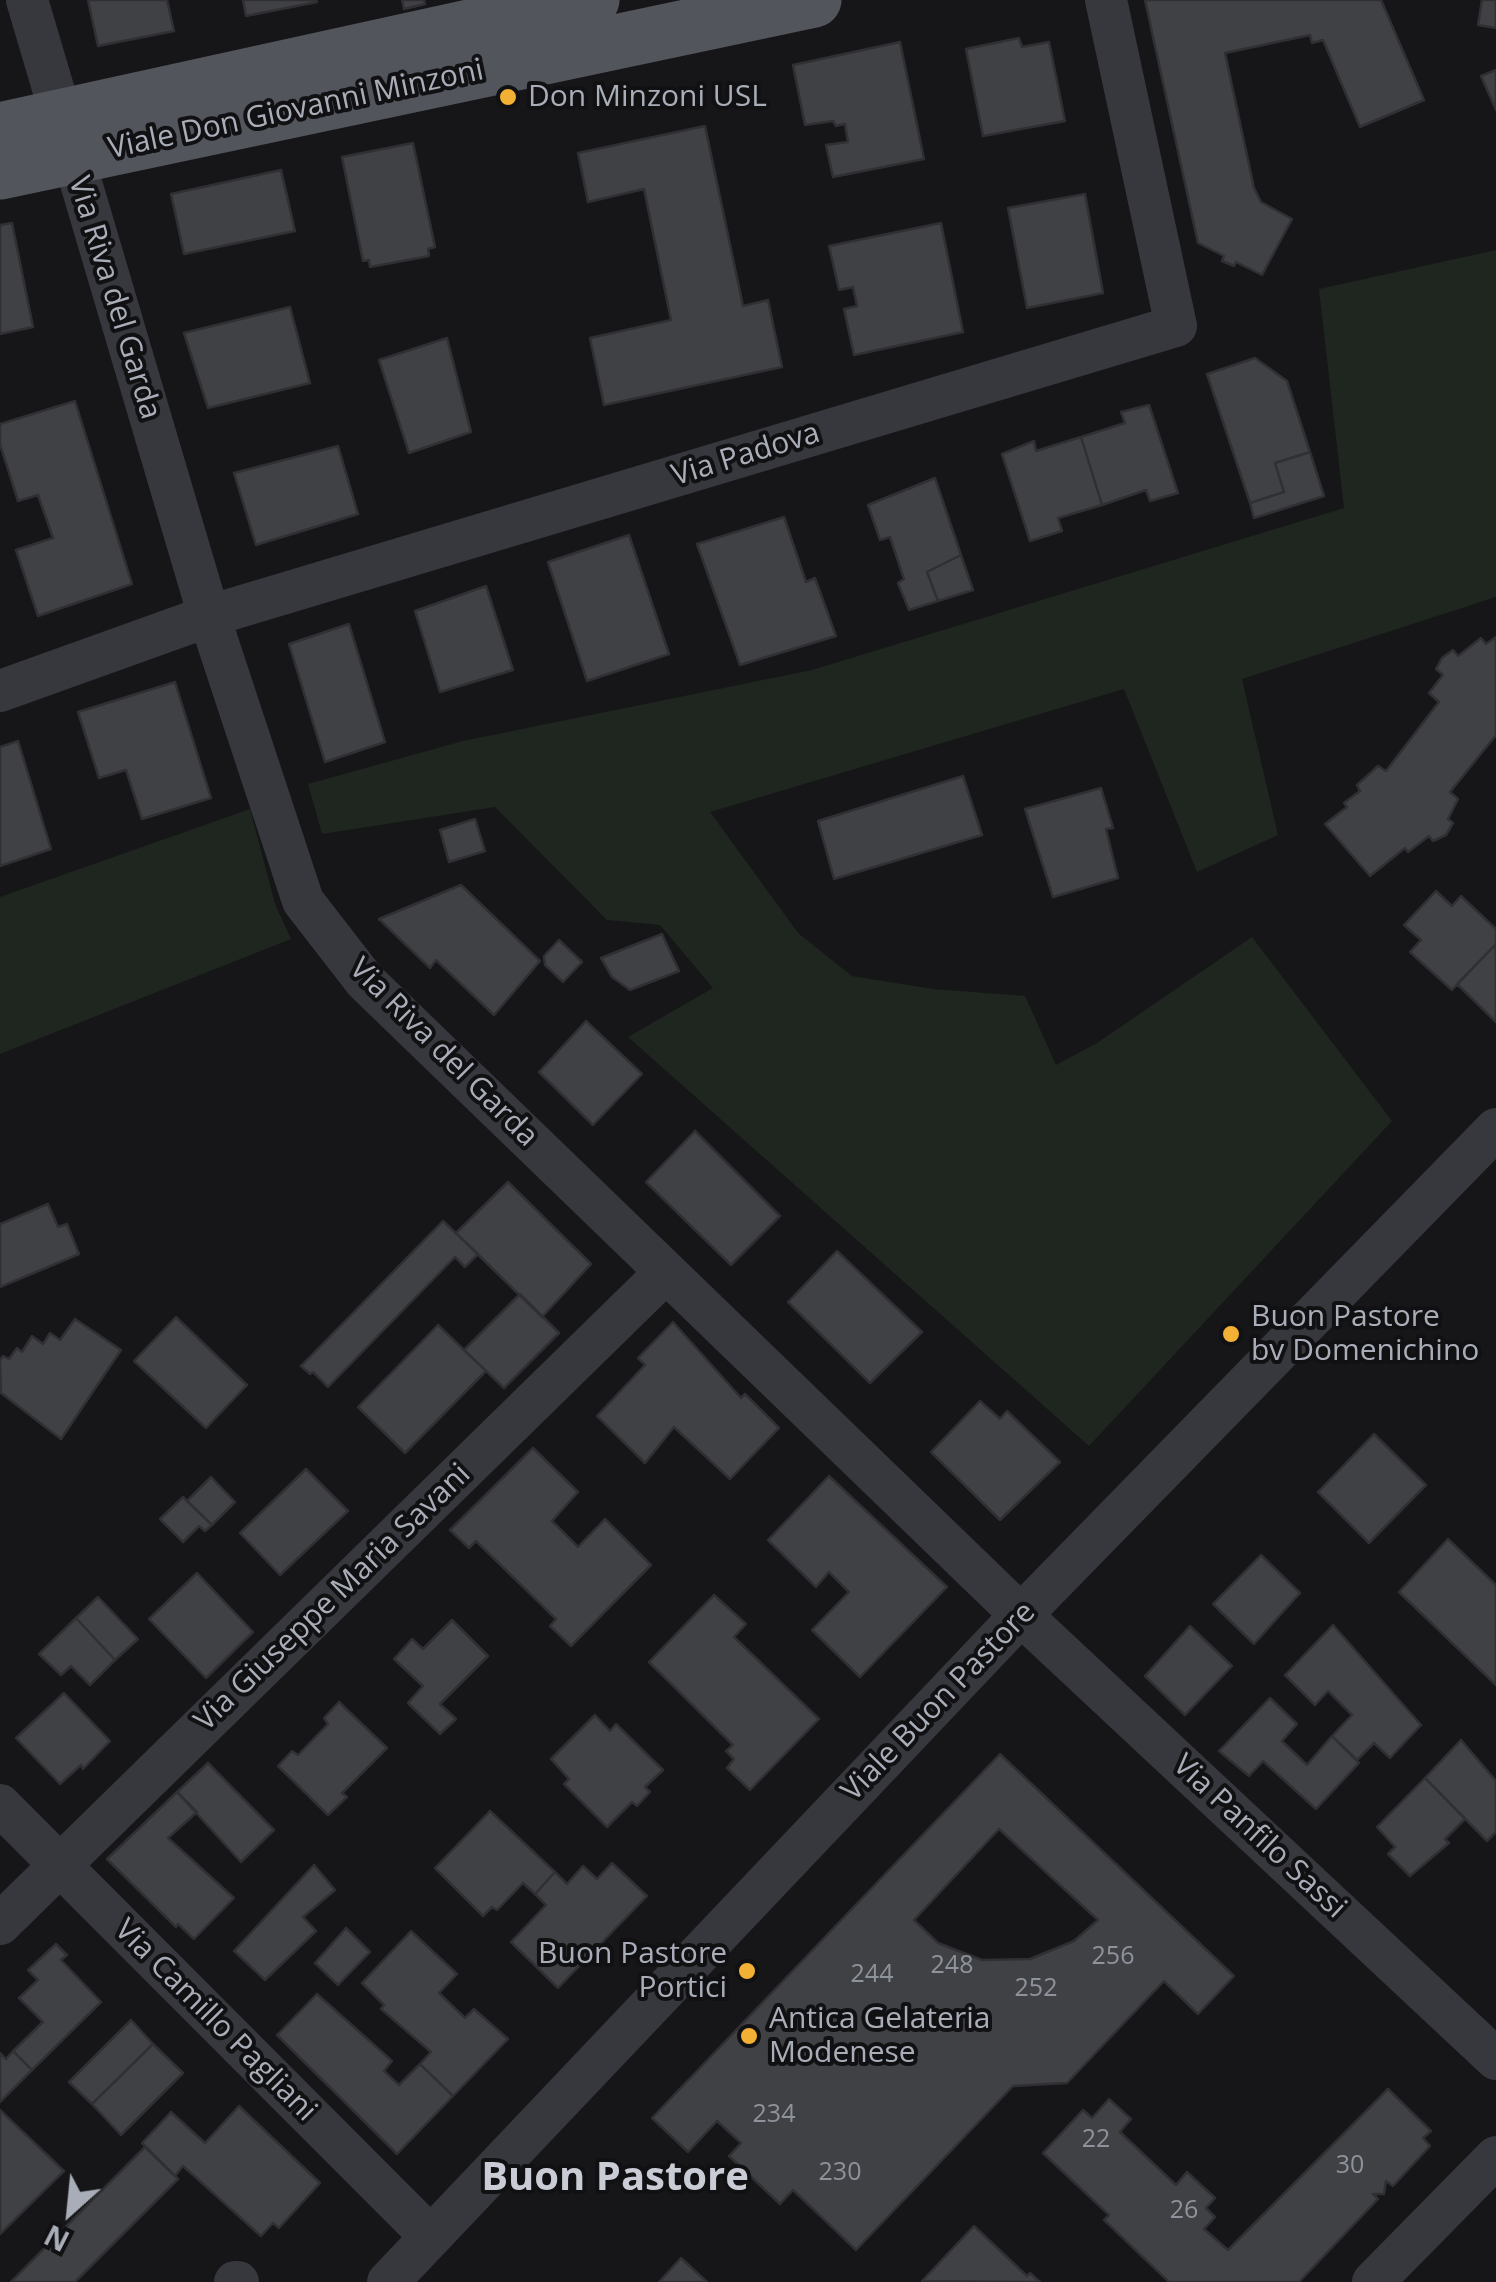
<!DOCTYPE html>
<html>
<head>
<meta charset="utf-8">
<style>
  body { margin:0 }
  #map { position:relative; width:1496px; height:2282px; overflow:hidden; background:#161618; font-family:"Open Sans",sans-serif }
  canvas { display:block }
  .north { position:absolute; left:20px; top:2162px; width:100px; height:100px; -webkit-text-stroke:8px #111113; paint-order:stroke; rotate:207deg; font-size:28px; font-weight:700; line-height:40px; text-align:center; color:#a8adb8 }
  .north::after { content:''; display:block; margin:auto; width:35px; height:45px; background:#a8adb8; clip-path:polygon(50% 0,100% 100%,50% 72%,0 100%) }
</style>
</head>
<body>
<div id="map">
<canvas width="1496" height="2282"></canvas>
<div class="north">N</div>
</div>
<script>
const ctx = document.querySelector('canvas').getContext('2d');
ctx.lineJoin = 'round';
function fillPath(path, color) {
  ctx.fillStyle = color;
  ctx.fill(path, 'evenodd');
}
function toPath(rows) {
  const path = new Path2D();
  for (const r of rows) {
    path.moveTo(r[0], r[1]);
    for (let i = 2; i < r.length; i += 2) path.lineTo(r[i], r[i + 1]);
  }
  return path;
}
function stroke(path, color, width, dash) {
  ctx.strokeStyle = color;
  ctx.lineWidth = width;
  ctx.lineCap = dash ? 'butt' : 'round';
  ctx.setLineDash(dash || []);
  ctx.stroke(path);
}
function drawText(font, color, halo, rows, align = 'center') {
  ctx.font = font + ' "Open Sans",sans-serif';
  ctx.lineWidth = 8;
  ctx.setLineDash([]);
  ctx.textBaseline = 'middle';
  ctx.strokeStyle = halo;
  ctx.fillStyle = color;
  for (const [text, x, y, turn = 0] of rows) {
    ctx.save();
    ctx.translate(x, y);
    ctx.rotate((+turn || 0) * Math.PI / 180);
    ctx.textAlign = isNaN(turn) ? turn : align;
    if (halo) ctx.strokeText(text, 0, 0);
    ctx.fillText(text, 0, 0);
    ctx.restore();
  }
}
fillPath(toPath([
  [1496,250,1496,597,1242,679,1278,835,1197,872,1124,689,710,812,798,933,852,976,933,989,1025,996,1056,1065,1097,1043,1252,937,1392,1121,1089,1446,628,1037,713,988,660,925,607,920,495,807,322,834,308,784,463,741,812,670,1344,508,1319,289],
  [250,809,275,904,291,939,0,1054,0,897]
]), '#1e261f');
const building = toPath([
  [88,0,167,0,174,31,98,46,88,0],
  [243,0,316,0,317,2,246,16,243,0],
  [402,0,424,0,425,4,404,9,402,0],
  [1145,0,1381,0,1424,100,1360,127,1323,40,1312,43,1310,35,1225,53,1254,188,1261,202,1292,219,1262,275,1236,262,1234,266,1222,261,1224,256,1198,243,1145,0],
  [1482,0,1496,0,1496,28,1478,25,1482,0],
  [1019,38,1022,47,1049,42,1065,121,983,136,966,49,1019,38],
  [900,42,924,159,833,177,826,145,848,142,845,124,836,126,833,121,805,125,793,65,900,42],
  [1496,70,1496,110,1481,76,1496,70],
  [705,126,743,306,768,300,782,367,604,405,590,338,671,320,644,189,588,202,578,153,705,126],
  [413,143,435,247,428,249,429,256,370,267,369,260,363,261,342,157,413,143],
  [281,170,295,231,184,254,171,194,281,170],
  [1085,194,1103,293,1027,308,1008,208,1085,194],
  [12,223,33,327,0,334,0,225,12,223],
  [941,223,963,332,854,355,844,309,857,306,853,287,839,290,829,246,941,223],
  [290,307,310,383,208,408,184,333,290,307],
  [447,338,471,432,409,453,379,360,447,338],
  [1255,358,1287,381,1310,452,1275,463,1284,492,1250,503,1207,374,1255,358],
  [75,401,132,584,38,616,16,550,53,538,38,495,18,501,0,444,0,424,75,401],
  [1149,405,1178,493,1150,501,1146,490,1102,505,1081,437,1125,423,1121,412,1149,405],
  [1081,437,1102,505,1058,518,1062,531,1030,541,1002,454,1034,441,1036,451,1081,437],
  [338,446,358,514,256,545,234,473,338,446],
  [1310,452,1324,496,1254,518,1250,503,1284,492,1275,463,1310,452],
  [935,478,961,555,927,572,938,601,909,610,898,583,904,579,890,537,880,540,868,505,935,478],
  [784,517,806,582,815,578,836,636,740,665,697,544,784,517],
  [629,535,669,654,587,681,548,562,629,535],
  [961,555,973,590,938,601,927,572,961,555],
  [486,586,513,670,440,692,415,611,486,586],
  [349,624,385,742,325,762,289,644,349,624],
  [1496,637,1496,735,1450,792,1458,799,1448,819,1453,823,1446,835,1433,841,1429,836,1408,852,1405,848,1370,876,1325,824,1347,807,1344,803,1360,791,1357,785,1378,766,1386,771,1439,702,1429,693,1443,675,1436,669,1442,658,1453,650,1458,656,1481,638,1486,644,1496,637],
  [175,682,211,798,142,819,126,770,99,778,78,712,175,682],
  [18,741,51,849,0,866,0,747,18,741],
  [963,776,982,835,834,879,818,821,963,776],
  [1101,788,1113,828,1106,829,1118,878,1053,897,1025,809,1101,788],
  [475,819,485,851,449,862,440,830,475,819],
  [461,885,540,961,494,1015,436,960,430,968,379,919,461,885],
  [1436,891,1452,906,1461,896,1496,929,1496,944,1452,990,1410,952,1421,940,1404,925,1436,891],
  [662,934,679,971,630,990,612,977,601,958,662,934],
  [559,940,582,962,563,982,545,965,544,956,559,940],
  [1496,944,1496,1022,1457,984,1496,944],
  [586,1021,642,1074,593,1125,539,1072,586,1021],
  [695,1131,780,1216,731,1265,646,1182,695,1131],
  [508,1182,591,1264,542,1317,456,1233,508,1182],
  [48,1204,58,1227,67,1224,79,1254,0,1287,0,1224,48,1204],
  [443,1221,478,1254,465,1267,455,1257,328,1387,313,1372,310,1374,301,1366,443,1221],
  [837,1251,922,1332,870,1383,788,1302,837,1251],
  [520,1294,559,1333,504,1388,464,1350,520,1294],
  [176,1317,247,1385,206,1428,134,1361,176,1317],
  [75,1319,121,1350,61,1439,1,1393,0,1360,3,1356,9,1359,17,1348,22,1352,32,1336,43,1344,50,1333,60,1340,75,1319],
  [673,1322,741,1398,745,1394,779,1428,730,1479,674,1427,645,1463,597,1416,645,1365,638,1358,673,1322],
  [438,1325,486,1371,405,1453,358,1407,438,1325],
  [980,1401,1000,1419,1007,1411,1060,1462,1000,1520,931,1452,980,1401],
  [1374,1434,1426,1485,1369,1543,1318,1492,1374,1434],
  [533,1448,578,1492,552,1521,578,1547,605,1519,651,1565,571,1646,550,1626,556,1619,476,1541,469,1548,450,1530,533,1448],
  [306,1469,348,1511,280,1575,240,1533,306,1469],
  [829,1476,947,1587,860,1677,812,1630,849,1592,829,1572,816,1587,768,1540,829,1476],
  [211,1477,235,1502,212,1525,187,1501,211,1477],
  [183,1497,212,1525,205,1531,199,1526,183,1542,160,1519,183,1497],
  [1448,1539,1496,1585,1496,1685,1399,1592,1448,1539],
  [1261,1555,1300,1593,1254,1644,1213,1604,1261,1555],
  [197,1573,253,1632,206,1678,149,1619,197,1573],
  [714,1595,746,1624,734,1637,819,1719,750,1790,727,1768,734,1759,726,1751,733,1745,649,1662,714,1595],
  [98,1597,138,1639,115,1660,76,1618,98,1597],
  [76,1618,115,1660,90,1685,71,1666,61,1675,39,1654,76,1618],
  [452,1620,488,1656,440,1704,456,1719,440,1734,408,1703,423,1686,394,1659,412,1639,423,1649,452,1620],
  [1333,1625,1421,1725,1390,1758,1374,1743,1357,1760,1332,1736,1352,1715,1328,1691,1315,1705,1285,1675,1333,1625],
  [1190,1626,1232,1666,1185,1715,1145,1676,1190,1626],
  [64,1693,110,1741,83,1769,81,1765,60,1784,16,1738,64,1693],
  [1270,1698,1297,1724,1282,1741,1307,1765,1332,1736,1359,1763,1316,1809,1263,1761,1249,1776,1219,1751,1270,1698],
  [339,1702,387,1748,342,1793,347,1797,328,1815,278,1766,292,1751,298,1755,328,1724,324,1718,339,1702],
  [595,1715,610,1731,616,1724,663,1770,645,1787,650,1792,637,1806,632,1802,607,1827,564,1784,569,1779,551,1759,595,1715],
  [1461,1740,1496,1781,1496,1832,1487,1841,1425,1778,1461,1740],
  [1000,1754,1234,1976,1198,2014,1164,1981,1067,2083,1013,2086,856,2250,793,2190,780,2204,729,2156,741,2143,717,2121,688,2152,652,2118,1000,1754],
  [999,1829,1098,1920,1074,1941,1030,1959,982,1960,938,1943,914,1920,999,1829],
  [208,1763,274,1830,241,1862,177,1792,208,1763],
  [1425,1778,1465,1819,1445,1839,1449,1843,1410,1876,1388,1854,1395,1847,1377,1827,1425,1778],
  [177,1792,197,1812,168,1838,234,1898,194,1939,178,1924,176,1927,107,1859,177,1792],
  [490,1811,555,1872,535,1894,523,1883,497,1910,492,1907,483,1916,435,1868,490,1811],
  [612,1863,647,1896,558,1988,511,1942,546,1905,535,1894,555,1872,567,1884,583,1866,597,1879,612,1863],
  [314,1865,335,1890,303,1917,316,1931,265,1980,234,1951,314,1865],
  [346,1928,370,1952,338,1985,315,1963,346,1928],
  [411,1931,457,1974,439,1993,465,2018,474,2009,508,2039,453,2096,420,2064,431,2052,381,2009,384,2005,362,1983,411,1931],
  [56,1944,67,1955,61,1960,101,2002,32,2070,13,2051,43,2022,19,1998,38,1980,28,1970,56,1944],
  [317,1994,392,2061,384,2071,399,2085,420,2064,453,2096,397,2154,277,2035,317,1994],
  [131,2020,153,2044,92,2104,69,2082,131,2020],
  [153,2044,183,2073,121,2135,92,2104,153,2044],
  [13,2051,32,2070,0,2102,0,2053,6,2059,13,2051],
  [1388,2089,1431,2131,1423,2138,1430,2146,1393,2186,1386,2181,1384,2194,1373,2194,1378,2199,1299,2282,1169,2282,1104,2220,1109,2215,1043,2153,1083,2110,1092,2118,1109,2099,1131,2119,1120,2132,1176,2185,1187,2172,1215,2198,1206,2208,1215,2217,1204,2229,1228,2250,1388,2089],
  [239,2106,320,2183,279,2228,273,2223,261,2236,183,2166,175,2176,142,2143,171,2112,205,2143,239,2106],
  [0,2110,64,2171,0,2234,0,2110],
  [145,2147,178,2179,75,2282,11,2282,145,2147],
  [974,2226,1027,2276,1030,2273,1040,2282,922,2281,974,2226],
  [681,2258,707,2282,659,2282,681,2258]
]);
fillPath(building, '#404145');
stroke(building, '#303034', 2.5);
stroke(toPath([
  [27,0,209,616,303,901,365,981,1021,1615,1496,2059],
  [0,691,209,616,1176,326,1106,0],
  [0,1805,431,2237],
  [0,1924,666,1272],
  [235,2282,238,2282],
  [388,2282,1021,1615,1496,1129],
  [1373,2282,1496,2157]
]), '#37383d', 42);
stroke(toPath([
  [0,130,592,0],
  [0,172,814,0]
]), '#53555c', 55);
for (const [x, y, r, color] of [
  [508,97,10,"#f2b134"],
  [1231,1334,10,"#f2b134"],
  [747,1971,10,"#f2b134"],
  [749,2036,10,"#f2b134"]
]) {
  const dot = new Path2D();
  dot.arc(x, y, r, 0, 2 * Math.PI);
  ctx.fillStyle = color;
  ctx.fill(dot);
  stroke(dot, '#111113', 4);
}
drawText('25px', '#8e929b', null, [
  ["256",1113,1957],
  ["248",952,1966],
  ["244",872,1975],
  ["252",1036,1989],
  ["234",774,2115],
  ["22",1096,2140],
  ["30",1350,2166],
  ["230",840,2173],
  ["26",1184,2211]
]);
drawText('30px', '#a8adb8', '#111113', [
  ["Don Minzoni USL",528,97],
  ["Buon Pastore",1251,1317],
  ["bv Domenichino",1251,1351],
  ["Buon Pastore",727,1954,"right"],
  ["Portici",727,1988,"right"],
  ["Antica Gelateria",769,2019],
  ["Modenese",769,2053]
], 'left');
drawText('30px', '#a8adb8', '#111113', [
  ["Viale Don Giovanni Minzoni",296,110,-12],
  ["Via Riva del Garda",114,298,73],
  ["Via Padova",746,455,-17],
  ["Via Riva del Garda",443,1053,45],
  ["Via Giuseppe Maria Savani",333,1598,-44],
  ["Viale Buon Pastore",939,1702,-46],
  ["Via Panfilo Sassi",1259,1837,43],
  ["Via Camillo Pagliani",215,2021,45]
]);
drawText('bold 40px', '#c9ccd4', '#111113', [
  ["Buon Pastore",615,2179]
]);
</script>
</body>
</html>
